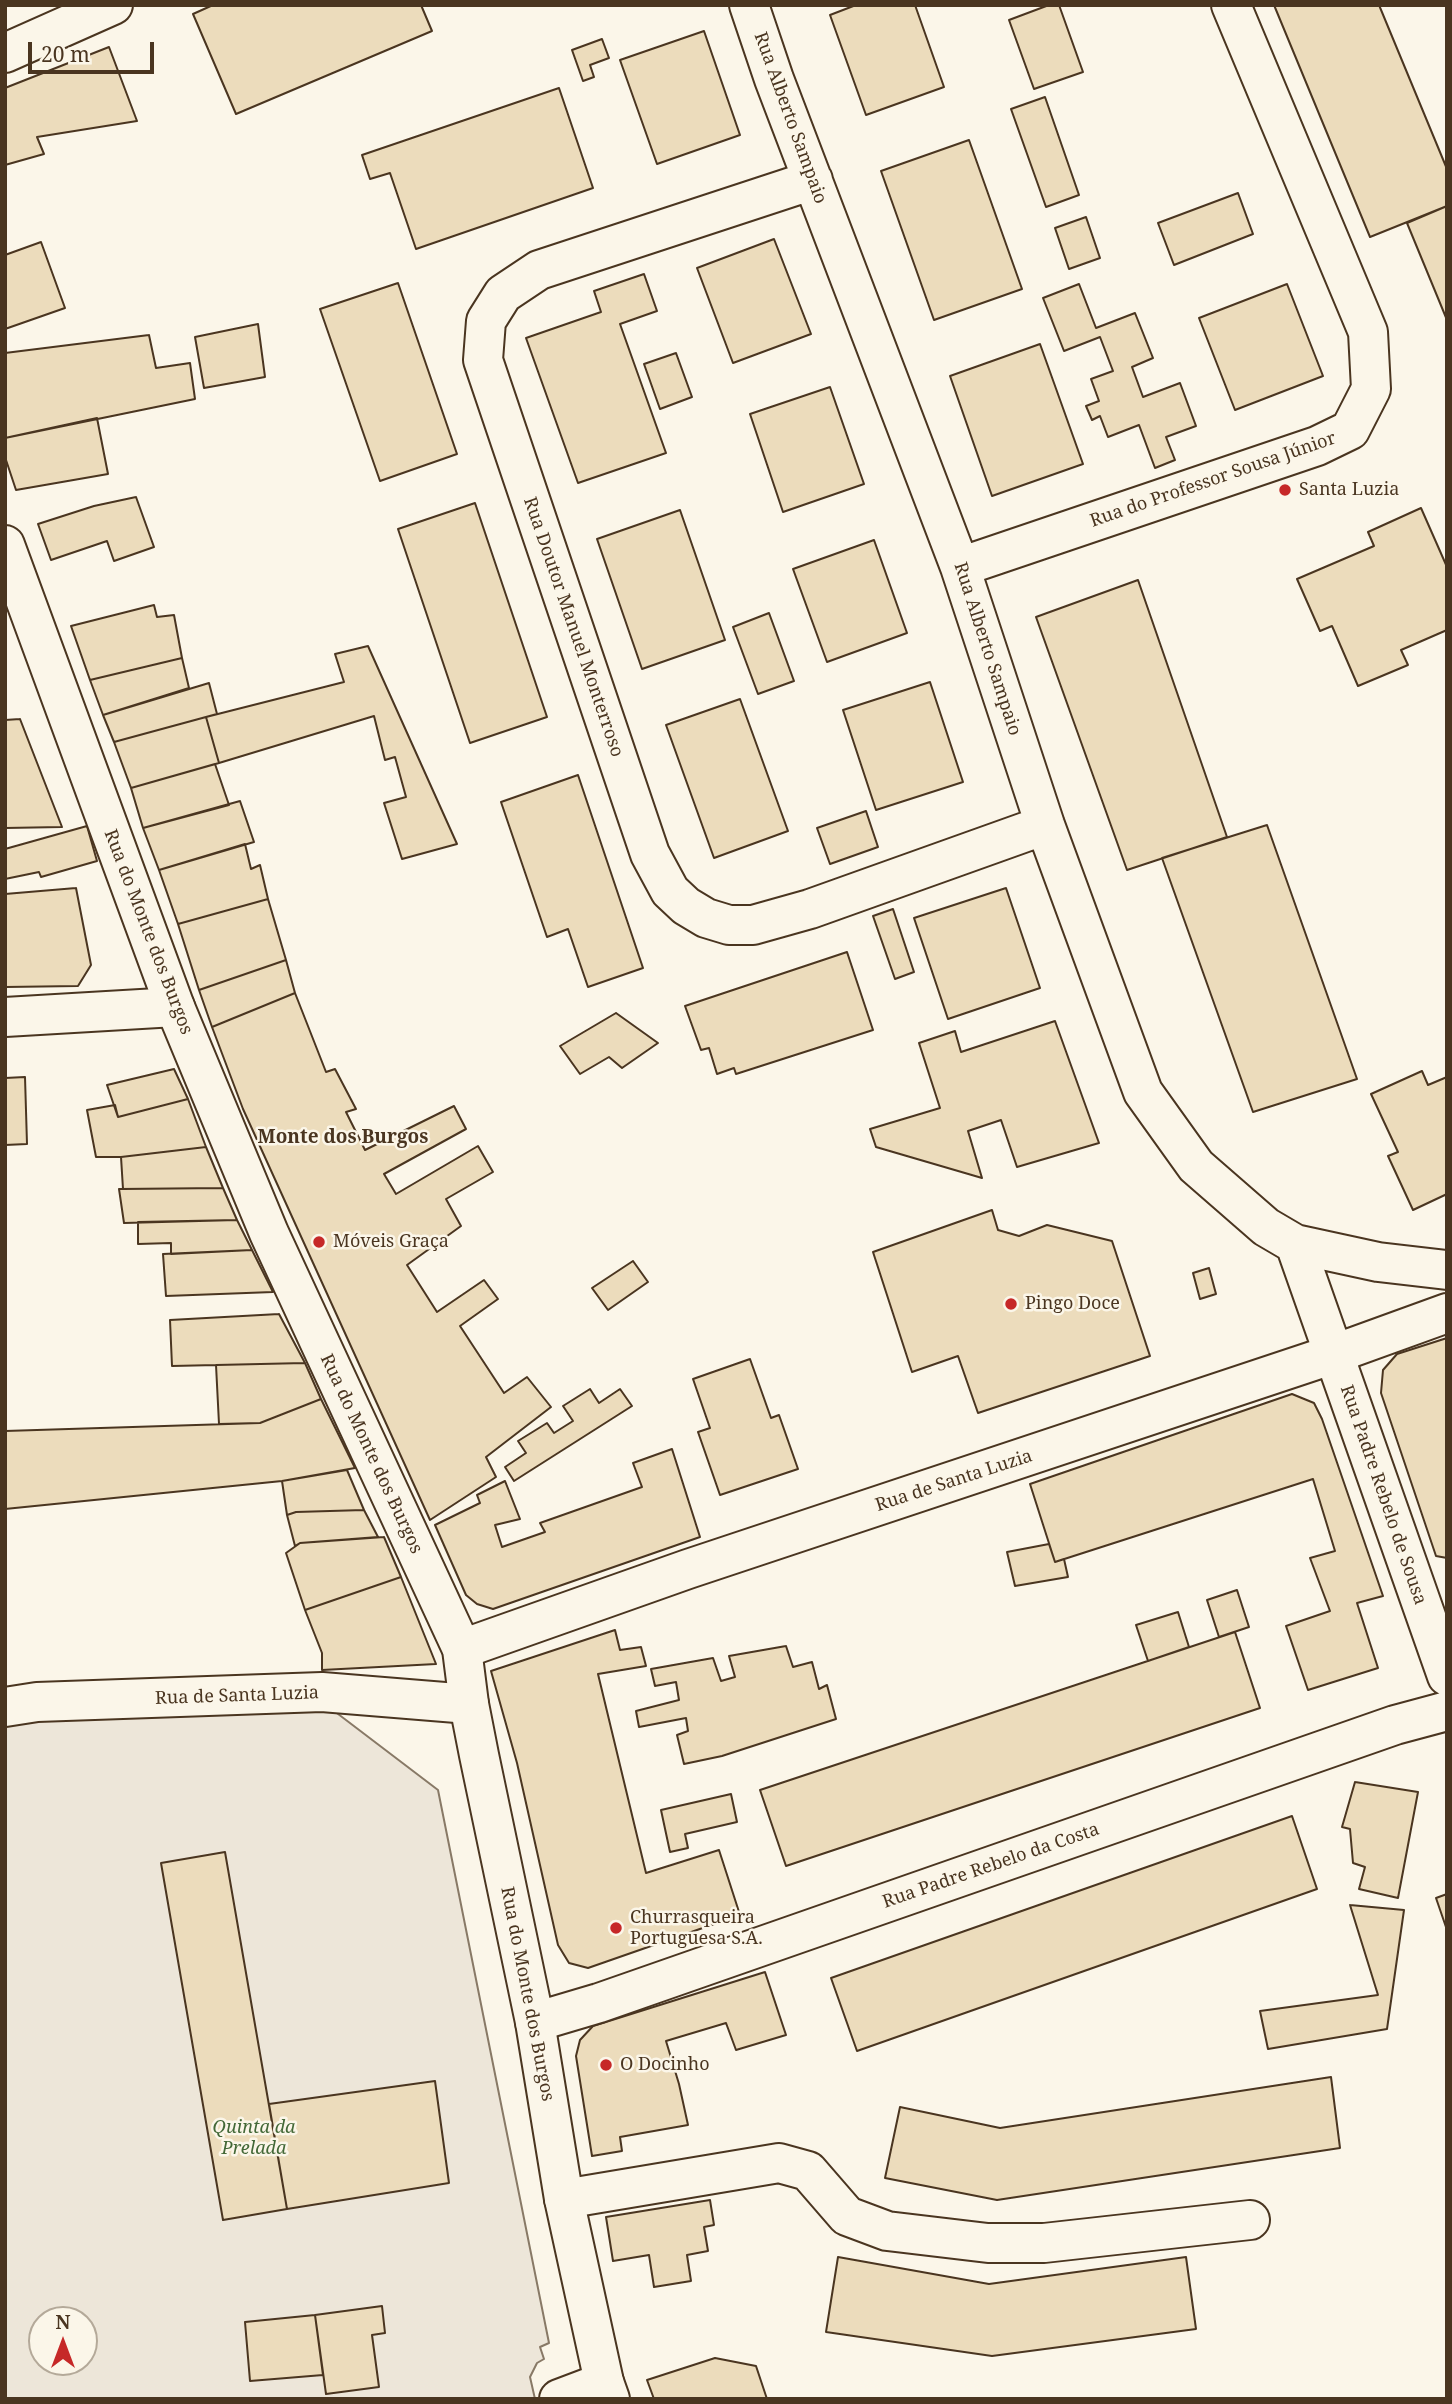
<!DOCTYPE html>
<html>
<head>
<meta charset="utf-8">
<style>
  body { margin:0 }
  #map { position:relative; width:1452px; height:2404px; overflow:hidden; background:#fbf6e9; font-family:"Noto Serif",serif }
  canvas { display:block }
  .frame { position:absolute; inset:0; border:7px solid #4a3520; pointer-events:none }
  .north { position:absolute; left:28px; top:2306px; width:70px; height:70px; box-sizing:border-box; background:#fbf6e9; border:2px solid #b4a999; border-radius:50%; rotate:0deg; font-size:19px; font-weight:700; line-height:28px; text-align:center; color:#4a3520 }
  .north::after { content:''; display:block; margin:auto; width:24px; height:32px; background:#c62828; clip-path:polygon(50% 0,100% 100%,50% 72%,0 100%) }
  .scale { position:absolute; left:28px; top:42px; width:126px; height:32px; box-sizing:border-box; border:4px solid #4a3520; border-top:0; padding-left:9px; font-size:21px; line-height:24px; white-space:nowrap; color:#4a3520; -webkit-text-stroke:5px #fbf6e9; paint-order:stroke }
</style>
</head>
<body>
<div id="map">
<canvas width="1452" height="2404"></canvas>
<div class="frame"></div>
<div class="north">N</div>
<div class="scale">20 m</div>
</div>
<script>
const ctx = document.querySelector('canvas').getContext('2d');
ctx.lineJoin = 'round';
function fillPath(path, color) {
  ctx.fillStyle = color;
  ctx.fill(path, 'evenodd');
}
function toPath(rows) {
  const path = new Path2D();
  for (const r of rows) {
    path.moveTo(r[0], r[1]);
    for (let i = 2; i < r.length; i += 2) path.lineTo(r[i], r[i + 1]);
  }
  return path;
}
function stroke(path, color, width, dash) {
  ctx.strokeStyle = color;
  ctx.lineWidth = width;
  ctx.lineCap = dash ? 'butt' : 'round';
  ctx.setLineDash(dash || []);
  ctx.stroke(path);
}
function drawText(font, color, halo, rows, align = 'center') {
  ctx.font = font + ' "Noto Serif",serif';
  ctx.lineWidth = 5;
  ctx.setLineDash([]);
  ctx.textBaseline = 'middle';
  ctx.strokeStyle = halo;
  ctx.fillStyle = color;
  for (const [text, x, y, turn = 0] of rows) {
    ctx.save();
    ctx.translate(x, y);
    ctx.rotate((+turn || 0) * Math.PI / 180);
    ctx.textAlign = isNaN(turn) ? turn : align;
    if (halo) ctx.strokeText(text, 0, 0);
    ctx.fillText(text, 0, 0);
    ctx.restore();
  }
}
const green = toPath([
  [321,1701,438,1790,549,2343,540,2347,544,2359,537,2363,530,2377,535,2399,5,2399,5,1719,321,1701],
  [42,2320,84,2320,84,2362,42,2362,42,2320]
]);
fillPath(green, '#ede6d9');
stroke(green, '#887966', 2);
const building = toPath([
  [213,5,421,5,432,31,236,114,193,14,213,5],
  [856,5,915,5,944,87,866,115,830,15,856,5],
  [1049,5,1059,5,1083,72,1034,89,1009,20,1049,5],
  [1274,5,1379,5,1447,169,1447,206,1370,237,1274,5],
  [704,31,740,135,657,164,620,60,704,31],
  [602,39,609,58,590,65,594,77,583,81,572,50,602,39],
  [109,47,137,121,37,137,44,154,5,165,5,88,109,47],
  [559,88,593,188,416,249,390,173,370,179,362,155,559,88],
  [1045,97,1079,195,1046,207,1011,109,1045,97],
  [969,140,1022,289,934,320,881,171,969,140],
  [1238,193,1253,234,1174,265,1158,223,1238,193],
  [1447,206,1447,320,1407,223,1447,206],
  [1086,217,1100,258,1069,269,1055,228,1086,217],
  [774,239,811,334,733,363,697,268,774,239],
  [41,242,65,308,5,329,5,255,41,242],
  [644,274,657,311,620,324,666,453,578,483,526,338,601,312,594,291,644,274],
  [398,283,457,454,380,481,320,309,398,283],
  [1079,284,1096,328,1135,313,1153,358,1132,367,1143,397,1180,383,1196,426,1166,437,1175,460,1155,468,1139,425,1108,437,1100,416,1092,420,1086,406,1099,401,1091,379,1113,371,1100,337,1064,351,1043,298,1079,284],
  [1287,284,1323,376,1235,410,1199,318,1287,284],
  [258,324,265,377,204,388,195,337,258,324],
  [149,335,156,368,190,363,195,399,5,438,5,353,149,335],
  [1040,344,1083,464,992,496,950,376,1040,344],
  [676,353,692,397,660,409,644,364,676,353],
  [830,387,864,484,783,512,750,414,830,387],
  [97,418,108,474,16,490,5,457,5,438,97,418],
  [136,497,154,547,114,561,107,541,51,560,38,524,94,506,136,497],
  [475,503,547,717,470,743,398,529,475,503],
  [1421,508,1447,567,1447,630,1401,650,1408,665,1358,686,1332,626,1320,631,1297,579,1374,546,1368,532,1421,508],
  [680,510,725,640,642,669,597,539,680,510],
  [874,540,907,633,827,662,793,569,874,540],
  [1138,580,1227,837,1127,870,1036,617,1138,580],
  [154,605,157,617,174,615,182,658,90,680,71,626,154,605],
  [769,613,794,681,758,694,733,627,769,613],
  [368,646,457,844,402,859,384,803,406,797,395,757,385,760,374,716,219,763,206,717,344,682,335,654,368,646],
  [182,658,189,688,103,715,90,680,182,658],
  [930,682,963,782,876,810,843,710,930,682],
  [209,683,217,714,114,742,103,715,209,683],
  [740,699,788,831,714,858,666,725,740,699],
  [206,717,219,763,131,788,114,742,206,717],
  [20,719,62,827,5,828,5,720,20,719],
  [215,764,229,805,143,828,131,788,215,764],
  [578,775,643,968,588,987,568,929,547,937,501,802,578,775],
  [240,801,254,842,159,870,143,828,240,801],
  [866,811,878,847,830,864,817,828,866,811],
  [1267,825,1357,1079,1253,1112,1162,858,1267,825],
  [87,826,97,861,41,877,39,872,5,879,5,849,87,826],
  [245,844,251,869,260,865,268,899,178,924,159,870,245,844],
  [76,888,91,965,78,986,5,987,5,894,76,888],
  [1006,888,1040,988,948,1019,914,918,1006,888],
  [268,899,286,960,199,990,178,924,268,899],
  [893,909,914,972,895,979,873,916,893,909],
  [847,952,873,1030,736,1074,734,1068,717,1074,709,1048,701,1050,685,1006,847,952],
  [286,960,295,993,212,1027,199,990,286,960],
  [295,993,326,1072,335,1069,356,1109,346,1112,365,1150,454,1106,466,1129,384,1174,396,1194,478,1146,493,1172,446,1199,461,1226,407,1265,437,1312,484,1280,498,1299,460,1326,504,1393,527,1377,551,1407,486,1457,496,1477,430,1520,243,1109,212,1027,295,993],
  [616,1013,658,1043,622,1068,609,1057,580,1074,560,1046,616,1013],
  [1055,1021,1099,1143,1017,1167,1001,1120,968,1131,982,1178,876,1147,870,1129,940,1108,919,1043,955,1031,961,1052,1055,1021],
  [174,1069,188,1099,118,1117,107,1085,174,1069],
  [1422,1071,1428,1085,1447,1077,1447,1194,1413,1210,1388,1156,1398,1152,1371,1094,1422,1071],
  [25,1077,27,1144,5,1145,5,1078,25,1077],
  [188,1099,206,1147,121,1157,96,1157,87,1110,115,1105,118,1117,188,1099],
  [206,1147,223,1188,123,1189,121,1157,206,1147],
  [223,1188,237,1220,124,1223,119,1189,223,1188],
  [992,1210,998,1230,1019,1236,1047,1225,1112,1241,1150,1356,978,1413,958,1356,912,1372,873,1252,992,1210],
  [237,1220,252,1250,171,1254,171,1243,138,1244,138,1222,237,1220],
  [252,1250,273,1292,166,1296,163,1254,252,1250],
  [633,1261,648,1282,608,1310,592,1288,633,1261],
  [1209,1268,1216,1294,1200,1299,1193,1273,1209,1268],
  [279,1314,305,1363,172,1366,170,1320,279,1314],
  [1447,1338,1447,1558,1436,1556,1381,1393,1383,1370,1397,1354,1447,1338],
  [750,1359,771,1418,779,1415,798,1469,720,1495,698,1432,710,1428,693,1379,750,1359],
  [305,1363,321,1399,260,1423,219,1424,216,1365,305,1363],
  [590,1389,599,1403,620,1389,632,1406,514,1481,505,1467,526,1453,518,1441,547,1423,554,1433,573,1421,563,1406,590,1389],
  [1292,1394,1314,1403,1322,1419,1383,1596,1357,1603,1378,1668,1308,1690,1286,1626,1330,1611,1310,1558,1335,1551,1313,1479,1055,1562,1030,1484,1292,1394],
  [321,1399,355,1468,282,1481,5,1509,5,1431,260,1423,321,1399],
  [672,1449,700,1537,493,1609,477,1604,466,1595,435,1525,480,1503,477,1495,505,1481,520,1519,495,1525,502,1547,545,1532,540,1523,642,1487,633,1463,672,1449],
  [347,1470,364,1510,296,1512,287,1515,282,1481,347,1470],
  [364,1510,378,1537,300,1543,295,1546,287,1515,296,1512,364,1510],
  [384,1537,401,1577,305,1610,286,1553,300,1543,384,1537],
  [1049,1544,1055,1562,1064,1559,1068,1577,1015,1586,1007,1552,1049,1544],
  [401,1577,436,1664,322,1670,322,1653,305,1610,401,1577],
  [1237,1590,1249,1627,1219,1637,1207,1600,1237,1590],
  [1178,1612,1189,1647,1148,1661,1136,1625,1178,1612],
  [615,1630,620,1650,641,1647,646,1666,598,1674,646,1873,719,1850,740,1915,588,1968,569,1963,558,1945,517,1763,491,1671,615,1630],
  [1235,1632,1260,1708,786,1866,760,1790,1235,1632],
  [786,1646,793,1667,812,1662,819,1689,827,1685,836,1719,722,1756,684,1764,677,1735,688,1731,686,1718,639,1727,636,1711,679,1700,676,1682,655,1686,651,1669,713,1658,721,1681,735,1677,729,1656,786,1646],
  [1355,1782,1418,1792,1398,1898,1359,1889,1365,1867,1353,1863,1350,1829,1342,1827,1355,1782],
  [731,1794,737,1822,685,1834,688,1848,670,1852,661,1810,731,1794],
  [1292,1816,1317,1889,857,2051,831,1978,1292,1816],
  [225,1852,287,2209,223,2220,161,1863,225,1852],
  [1447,1894,1447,1930,1436,1898,1447,1894],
  [1350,1905,1404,1910,1387,2029,1268,2049,1260,2011,1378,1995,1350,1905],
  [765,1972,786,2035,736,2050,726,2023,666,2041,679,2084,688,2125,620,2137,622,2151,592,2156,576,2056,580,2040,593,2026,765,1972],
  [1331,2077,1340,2148,997,2200,885,2178,900,2107,1000,2128,1331,2077],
  [435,2081,449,2183,287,2209,269,2104,435,2081],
  [710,2200,714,2225,704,2227,708,2251,687,2255,691,2281,654,2287,649,2255,613,2261,606,2217,710,2200],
  [838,2257,989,2284,1186,2257,1196,2329,992,2356,826,2332,838,2257],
  [382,2306,385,2333,372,2335,379,2387,326,2394,315,2315,382,2306],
  [315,2315,323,2375,250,2381,245,2322,315,2315],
  [715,2358,756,2366,767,2399,654,2399,647,2380,715,2358]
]);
fillPath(building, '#ecdcbc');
stroke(building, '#4a3520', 2);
const minor = toPath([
  [749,5,774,79,960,567,1045,825,1143,1092,1196,1166,1266,1227,1295,1244,1378,1262,1447,1270],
  [5,53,113,5],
  [813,180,539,270,503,294,486,321,483,360,650,854,670,891,686,906,706,918,729,925,753,925,810,909,1045,825],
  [960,567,1317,446,1350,430,1371,389,1368,332,1231,5],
  [5,1017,175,1007],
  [1295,1244,1447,1676],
  [462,1649,688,1569,1334,1354,1447,1313],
  [5,1707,37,1702,322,1692,469,1704],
  [535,2022,599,2003,1395,1725,1447,1711],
  [564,2199,779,2163,808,2171,847,2216,887,2231,988,2243,1044,2243,1250,2220],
  [559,2399,604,2382]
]);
const major = toPath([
  [5,545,175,1007,269,1233,462,1649,469,1704,479,1755,535,2022,564,2199,604,2382,610,2399]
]);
stroke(minor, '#4a3520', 42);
stroke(major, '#4a3520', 42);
stroke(minor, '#fbf6e9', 38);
stroke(major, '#fbf6e9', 38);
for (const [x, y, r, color] of [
  [1285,490,7,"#c62828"],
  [319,1242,7,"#c62828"],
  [1011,1304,7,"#c62828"],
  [616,1928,7,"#c62828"],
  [606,2065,7,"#c62828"]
]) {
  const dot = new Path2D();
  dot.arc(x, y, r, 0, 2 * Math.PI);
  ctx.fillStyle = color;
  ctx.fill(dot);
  stroke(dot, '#fbf6e9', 2.5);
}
drawText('18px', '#4a3520', '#fbf6e9', [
  ["Rua Alberto Sampaio",790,118,70],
  ["Rua do Professor Sousa Júnior",1213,480,-19],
  ["Rua Doutor Manuel Monterroso",573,627,71],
  ["Rua Alberto Sampaio",987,649,72],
  ["Rua do Monte dos Burgos",148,932,69],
  ["Rua do Monte dos Burgos",371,1454,65],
  ["Rua de Santa Luzia",954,1481,-18],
  ["Rua Padre Rebelo de Sousa",1383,1495,71],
  ["Rua de Santa Luzia",237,1696,-2],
  ["Rua Padre Rebelo da Costa",991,1866,-19],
  ["Rua do Monte dos Burgos",527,1994,79]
]);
drawText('18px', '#4a3520', '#fbf6e9', [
  ["Santa Luzia",1299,490],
  ["Móveis Graça",333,1242],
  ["Pingo Doce",1025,1304],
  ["Churrasqueira",630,1918],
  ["Portuguesa S.A.",630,1939],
  ["O Docinho",620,2065]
], 'left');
drawText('italic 18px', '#436837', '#fbf6e9', [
  ["Quinta da",254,2128],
  ["Prelada",254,2149]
]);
drawText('bold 19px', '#4a3520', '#fbf6e9', [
  ["Monte dos Burgos",343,1138]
]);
</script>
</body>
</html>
